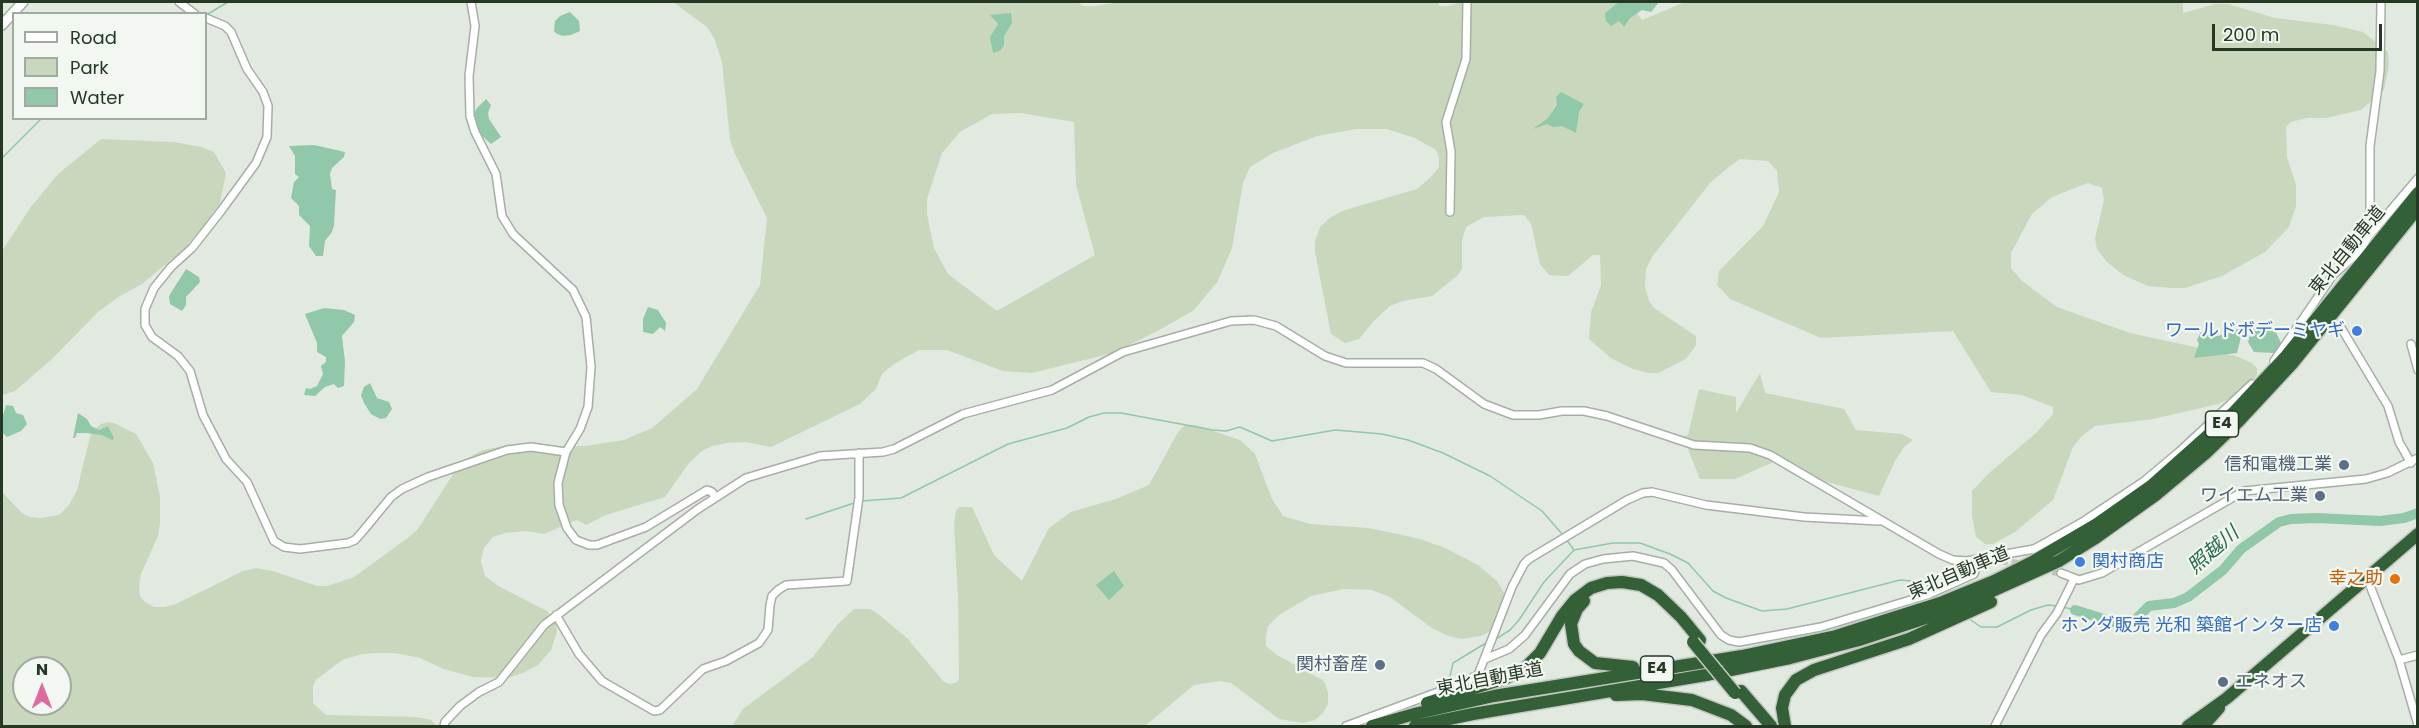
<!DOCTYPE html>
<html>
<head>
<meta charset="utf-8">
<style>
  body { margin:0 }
  #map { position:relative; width:2419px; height:728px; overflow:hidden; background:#e2e9e1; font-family:Poppins,sans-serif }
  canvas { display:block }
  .frame { position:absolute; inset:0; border:3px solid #243824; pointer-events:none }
  .legend { position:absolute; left:12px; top:12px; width:195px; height:108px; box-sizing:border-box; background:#f2f7f1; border:2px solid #a0ab9f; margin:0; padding:8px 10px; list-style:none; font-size:18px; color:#243824 }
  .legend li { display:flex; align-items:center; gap:12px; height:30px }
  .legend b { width:30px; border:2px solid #a0ab9f }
  .north { position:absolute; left:12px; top:656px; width:60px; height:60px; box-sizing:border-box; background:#f2f7f1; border:2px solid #a0ab9f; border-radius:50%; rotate:0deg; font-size:16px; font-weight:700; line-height:24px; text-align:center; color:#243824 }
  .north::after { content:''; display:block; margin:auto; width:21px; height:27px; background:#e069a0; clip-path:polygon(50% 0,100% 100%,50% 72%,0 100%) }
  .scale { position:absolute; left:2212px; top:24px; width:170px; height:27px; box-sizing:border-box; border:3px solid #243824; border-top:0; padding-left:8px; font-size:18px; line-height:21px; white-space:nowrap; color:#243824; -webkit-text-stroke:4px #f2f7f1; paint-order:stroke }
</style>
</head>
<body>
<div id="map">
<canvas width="2419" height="728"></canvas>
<div class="frame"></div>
<ul class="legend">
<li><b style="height:8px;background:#fff"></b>Road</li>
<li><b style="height:16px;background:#c9d8bc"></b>Park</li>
<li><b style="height:16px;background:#90c8a9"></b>Water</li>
</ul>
<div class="north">N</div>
<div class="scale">200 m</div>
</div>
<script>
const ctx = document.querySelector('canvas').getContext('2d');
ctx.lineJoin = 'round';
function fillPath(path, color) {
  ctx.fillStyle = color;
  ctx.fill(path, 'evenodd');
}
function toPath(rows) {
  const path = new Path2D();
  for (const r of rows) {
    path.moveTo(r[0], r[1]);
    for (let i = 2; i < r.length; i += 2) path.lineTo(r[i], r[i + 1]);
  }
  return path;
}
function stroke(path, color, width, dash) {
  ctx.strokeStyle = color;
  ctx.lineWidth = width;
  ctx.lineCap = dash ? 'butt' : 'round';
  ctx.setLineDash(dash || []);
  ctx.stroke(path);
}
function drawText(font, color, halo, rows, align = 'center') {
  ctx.font = font + ' Poppins,"Noto Sans JP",sans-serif';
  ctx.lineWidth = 4.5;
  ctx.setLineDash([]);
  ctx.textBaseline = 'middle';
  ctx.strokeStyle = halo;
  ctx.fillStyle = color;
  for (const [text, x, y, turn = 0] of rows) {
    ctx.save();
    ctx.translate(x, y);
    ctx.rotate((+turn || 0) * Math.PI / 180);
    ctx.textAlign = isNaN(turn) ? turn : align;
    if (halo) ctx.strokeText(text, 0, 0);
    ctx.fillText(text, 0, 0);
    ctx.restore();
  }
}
fillPath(toPath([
  [673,2,1078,2,1083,6,1095,6,1119,2,1438,2,1439,6,1449,6,1461,2,1629,2,1642,20,1685,2,2183,2,2183,13,2215,4,2228,4,2275,18,2333,25,2363,32,2388,52,2389,66,2384,90,2361,110,2326,118,2307,118,2291,122,2286,127,2287,157,2296,185,2296,206,2289,227,2265,252,2222,276,2185,288,2171,288,2148,286,2123,275,2106,261,2097,249,2095,239,2104,200,2102,188,2088,183,2052,197,2032,214,2011,253,2011,268,2022,281,2057,307,2130,333,2236,356,2252,363,2257,368,2257,375,2243,393,2218,404,2153,419,2095,426,2081,437,2073,447,2053,500,2015,532,1993,544,1985,544,1976,537,1972,516,1972,491,1988,474,2037,432,2053,414,2053,407,2022,395,1991,392,1953,331,1821,338,1730,299,1717,285,1719,271,1763,226,1779,192,1777,171,1768,161,1740,159,1730,166,1710,183,1652,257,1646,269,1645,287,1649,301,1654,308,1696,336,1696,345,1686,359,1658,373,1649,373,1633,369,1612,359,1589,339,1591,312,1601,285,1600,255,1593,255,1568,276,1549,275,1540,264,1531,224,1524,215,1484,217,1466,227,1462,241,1462,269,1457,276,1432,296,1403,301,1390,306,1373,322,1359,339,1345,343,1331,334,1315,252,1315,241,1320,227,1331,217,1345,210,1417,189,1432,176,1439,167,1439,157,1436,150,1415,138,1387,129,1357,129,1317,136,1273,153,1250,167,1243,183,1232,248,1218,281,1194,310,1163,328,1113,353,1032,373,1003,371,947,350,919,350,894,364,882,374,876,389,860,404,771,447,745,442,727,443,712,446,702,451,689,463,665,497,606,515,586,525,577,520,544,534,525,531,505,533,493,537,484,548,481,561,485,576,498,586,547,611,556,623,557,631,551,650,538,665,523,673,508,678,473,677,444,669,420,658,395,653,375,653,362,654,342,660,316,680,313,686,313,703,326,715,416,717,431,720,437,726,2,726,2,492,22,513,30,517,41,518,59,515,69,505,77,490,90,437,95,429,101,424,108,422,114,423,136,434,153,463,160,496,160,523,158,536,141,574,139,586,140,596,145,602,154,607,164,607,176,604,243,571,256,568,273,571,317,586,327,586,354,577,409,537,418,529,455,471,473,455,483,450,504,446,586,446,624,440,652,428,697,389,760,285,767,218,735,154,730,140,722,62,714,38,707,27],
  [1021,113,1074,122,1076,185,1095,255,997,311,948,274,934,248,927,214,927,199,942,153,960,132,992,114],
  [24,668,60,668,60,704,24,704],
  [101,139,174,142,201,147,214,152,226,173,220,203,203,227,185,248,142,284,120,296,98,312,52,359,15,391,2,395,2,251,30,208,58,174],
  [1760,373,1765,393,1844,409,1856,430,1902,434,1913,440,1904,447,1895,461,1879,496,1827,482,1776,461,1735,479,1700,479,1683,437,1688,435,1699,389,1736,397,1736,413],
  [1185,425,1196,425,1240,440,1255,454,1272,499,1283,516,1310,524,1369,528,1416,538,1443,547,1478,565,1497,581,1507,598,1508,613,1500,626,1481,636,1462,639,1448,636,1432,628,1390,597,1372,590,1344,589,1311,596,1279,615,1268,626,1266,636,1266,646,1277,655,1324,681,1328,693,1328,704,1323,713,1315,720,1303,723,1279,719,1231,683,1220,681,1194,685,1145,726,732,726,743,709,813,657,838,624,854,609,870,609,877,613,908,639,943,681,949,684,956,683,959,679,958,598,954,524,956,511,959,507,972,507,994,555,1022,581,1049,528,1071,512,1116,499,1149,485,1178,432]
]), '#c9d8bc');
fillPath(toPath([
  [1619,2,1659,2,1651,12,1642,10,1630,18,1624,27,1619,21,1611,26,1606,21,1605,13],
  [570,12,579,21,580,31,571,35,563,36,557,34,554,31,555,21,560,16],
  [1011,13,1012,23,1004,36,1004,45,1001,50,993,53,990,37,998,24,990,15],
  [1561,92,1584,104,1579,112,1576,133,1562,126,1553,127,1547,124,1533,129,1548,118,1557,105,1556,97],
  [486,99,491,105,488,113,489,119,501,137,491,144,479,133,473,116,477,108],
  [314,145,345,152,344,157,332,168,330,174,332,189,336,190,334,225,332,232,325,241,323,256,316,256,309,246,310,226,299,215,299,206,291,198,294,182,299,177,295,174,295,156,289,146],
  [186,269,199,277,200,282,186,297,186,305,182,311,170,304,169,296],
  [648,307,658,310,666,323,665,331,660,327,653,334,643,332,643,319],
  [324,308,344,310,355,315,354,322,342,336,345,362,344,386,338,388,334,384,325,387,315,396,304,395,306,388,310,389,317,386,323,374,321,366,326,362,326,357,317,352,317,343,305,314],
  [2271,322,2281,343,2274,353,2254,352,2248,342,2252,329],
  [2244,325,2237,353,2194,358,2199,344,2197,340,2201,332,2218,336,2233,332],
  [370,383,377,398,389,402,392,409,386,418,380,419,371,414,364,403,361,395,364,387],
  [6,405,13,406,16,413,23,415,27,424,21,431,7,437,2,432,2,419],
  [78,413,87,419,91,426,99,430,108,426,114,438,112,440,102,435,86,433,77,433,75,438,73,438],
  [1114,571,1124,586,1109,600,1096,585]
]), '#90c8a9');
stroke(toPath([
  [206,15,228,2],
  [2,158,42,118],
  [862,501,901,498,1008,444,1067,428,1089,417,1104,413,1121,413,1213,430,1226,431,1240,427,1272,441,1335,430,1382,434,1408,440,1443,453,1490,476,1542,511,1563,535],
  [806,519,857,502],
  [1566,539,1574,550],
  [2063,607,2075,610],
  [1968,618,1981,627,1997,627,2031,610,2048,605,2058,606],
  [1496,639,1510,630,1519,620,1544,582,1574,550,1613,543,1640,543,1670,554,1688,563,1713,591,1726,598,1762,611,1787,609,1900,580,1923,582,1932,589],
  [1448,685,1453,663,1486,643]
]), '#90c8a9', 1.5);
stroke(toPath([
  [2075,610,2113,622,2133,622,2149,606,2174,603,2188,597,2223,570,2241,549,2279,522,2291,519,2317,518,2380,521,2404,518,2418,513]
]), '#90c8a9', 10);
stroke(toPath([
  [1991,558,2023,565],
  [2042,570,2061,573]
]), '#bcc6bb', 7, [7, 3.5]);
const street = toPath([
  [179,2,195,14],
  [471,2,475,26,469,76,470,116,475,132,496,174,502,216,513,234,573,290,586,317,591,367,588,407,580,429,566,452,558,483,559,505,567,528,576,540,589,545,597,545,646,527,707,490,712,492,715,497],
  [206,18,225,26,231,32,247,69,263,92,268,106,267,137,256,163,221,211,192,248,171,267,154,288,145,309,145,325,152,337,178,356,190,371,203,415,226,459,247,482,274,541,284,547,300,549,348,543,355,540,363,531,391,497,402,489,428,477,507,450,531,447,566,452],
  [1450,212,1451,152,1446,122,1466,59,1467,2],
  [2368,237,2418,178],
  [2340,326,2388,406,2399,442,2411,463],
  [2411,344,2418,370],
  [2274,361,2333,275,2360,251,2368,237,2370,211,2370,146,2380,71,2381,2],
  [2061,573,2079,580,2102,573,2244,491,2366,479,2387,473,2418,458],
  [2367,578,2399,660,2418,725],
  [556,615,579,654,602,681,654,711,660,710,703,669,726,661,759,643,768,630,770,605,772,596,778,590,786,585,847,581,859,497,859,453],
  [1485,659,1509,649,1525,635,1570,574,1585,564,1603,559,1633,556,1664,563,1672,570,1721,635,1729,640,1739,642,1821,627,1927,595,1974,574,1979,559],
  [2399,660,2418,655],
  [444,726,445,722,460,706,479,692,499,682,544,625,698,509,746,478,820,456,883,452,894,449,963,414,1052,390,1123,352,1231,321,1254,320,1276,326,1325,356,1346,363,1423,363,1436,369,1484,404,1513,415,1539,415,1562,411,1584,411,1607,416,1694,445,1750,448,1770,455,1939,554,1953,560,1967,561,2034,549,2084,521,2143,482,2180,451,2252,384],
  [1346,726,1457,685,1478,675,1512,587,1524,564,1529,559,1627,500,1643,493,1652,492,1706,505,1804,517,1879,521],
  [1995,726,2041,635,2057,613,2074,579]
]);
const secondary = toPath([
  [2,25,23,2]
]);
const highway = toPath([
  [1584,601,1577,609,1571,624,1574,644,1579,651,1595,663,1633,667],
  [1741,691,1771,726],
  [1616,695,1642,694,1692,700,1731,715,1746,726],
  [1427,703,1506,678,1525,668,1540,653,1562,616,1575,600,1591,588,1607,583,1622,582,1641,585,1658,595,1681,617,1700,640],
  [1372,726,1418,713,1494,696,1742,656,1836,636,1940,603,1994,581,2034,561,2097,524,2151,486,2233,413,2286,356,2418,193],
  [1415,726,1473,714,1706,675,1790,658,1859,640,1950,610,2059,561,2094,539,2157,494,2206,453,2239,421,2292,364,2418,208],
  [1785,726,1782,708,1785,695,1796,680,1814,670,1909,639,1991,602],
  [2188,726,2227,698,2418,534],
  [2203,726,2219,708]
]);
stroke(street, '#a5b0a5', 10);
stroke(secondary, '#9fb19f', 12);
stroke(highway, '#c2c7c2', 15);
stroke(street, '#fff', 7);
stroke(secondary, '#fff', 9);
stroke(highway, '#336037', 12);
const highwayBridge = toPath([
  [1693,642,1735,693]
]);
stroke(highwayBridge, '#c2c7c2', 15, []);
stroke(highwayBridge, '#336037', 12);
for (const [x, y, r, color] of [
  [2357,331,6,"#3f7fe0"],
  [2344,465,6,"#5c6f8a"],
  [2320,496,6,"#5c6f8a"],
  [2080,562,6,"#3f7fe0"],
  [2395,579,6,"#e8710a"],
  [2334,626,6,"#3f7fe0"],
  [1380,665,6,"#5c6f8a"],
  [2223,682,6,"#5c6f8a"]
]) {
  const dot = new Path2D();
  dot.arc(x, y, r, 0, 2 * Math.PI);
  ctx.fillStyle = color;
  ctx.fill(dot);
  stroke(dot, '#f2f7f1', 2);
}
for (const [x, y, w] of [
  [2222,424,33],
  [1657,669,33]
]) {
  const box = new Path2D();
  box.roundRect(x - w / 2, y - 13, w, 26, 4.5);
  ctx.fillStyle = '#f2f7f1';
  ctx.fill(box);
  stroke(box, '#243824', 1.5);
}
drawText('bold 16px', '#243824', null, [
  ["E4",2222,424],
  ["E4",1657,669]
]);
drawText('18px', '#243824', '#f2f7f1', [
  ["東北自動車道",2348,251,-51],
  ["東北自動車道",1959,574,-23],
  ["東北自動車道",1490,680,-11]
]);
drawText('18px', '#366cbe', '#f2f7f1', [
  ["ワールドボデーミヤギ",2345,331],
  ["関村商店",2092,562,"left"],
  ["ホンダ販売 光和 築館インター店",2322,626]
], 'right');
drawText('18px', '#4e5e75', '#f2f7f1', [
  ["信和電機工業",2332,465],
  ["ワイエム工業",2308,496],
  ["関村畜産",1368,665],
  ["エネオス",2235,682,"left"]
], 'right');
drawText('18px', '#c56008', '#f2f7f1', [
  ["幸之助",2383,579]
], 'right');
drawText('italic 20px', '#266c46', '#f2f7f1', [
  ["照越川",2214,551,-41]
]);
</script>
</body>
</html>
